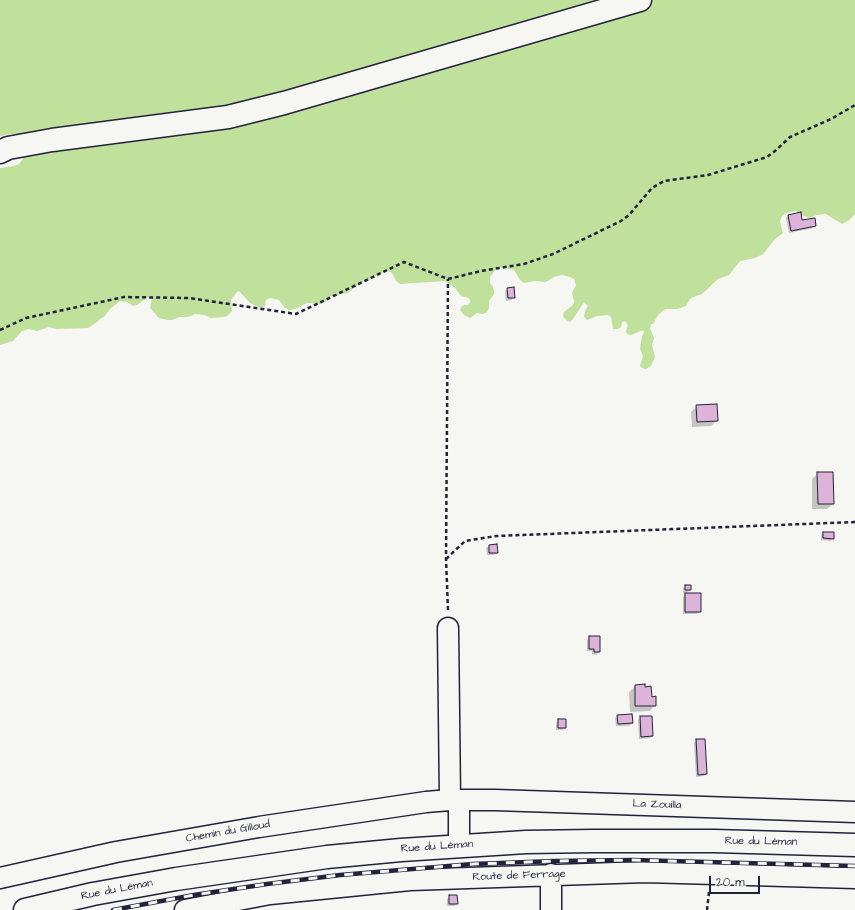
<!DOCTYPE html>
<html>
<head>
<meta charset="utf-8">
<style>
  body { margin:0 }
  #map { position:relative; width:855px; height:910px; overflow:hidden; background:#f6f6f2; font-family:"Architects Daughter",sans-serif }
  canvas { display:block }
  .scale { position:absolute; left:709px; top:876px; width:51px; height:18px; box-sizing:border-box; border:2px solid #22223b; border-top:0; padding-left:5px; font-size:12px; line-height:14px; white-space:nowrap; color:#22223b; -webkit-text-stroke:3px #f6f6f2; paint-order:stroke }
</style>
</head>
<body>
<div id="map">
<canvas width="855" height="910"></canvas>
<div class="scale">20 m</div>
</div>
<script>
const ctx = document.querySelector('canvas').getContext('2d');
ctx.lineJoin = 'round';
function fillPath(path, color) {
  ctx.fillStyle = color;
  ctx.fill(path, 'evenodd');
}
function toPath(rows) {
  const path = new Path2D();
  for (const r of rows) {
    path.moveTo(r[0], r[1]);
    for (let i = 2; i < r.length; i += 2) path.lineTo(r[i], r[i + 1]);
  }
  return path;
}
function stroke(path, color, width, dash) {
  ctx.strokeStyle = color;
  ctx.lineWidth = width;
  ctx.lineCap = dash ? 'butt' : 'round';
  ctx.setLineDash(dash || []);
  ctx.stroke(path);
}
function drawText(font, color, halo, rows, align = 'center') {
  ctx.font = font + ' "Architects Daughter",sans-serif';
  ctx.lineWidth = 3.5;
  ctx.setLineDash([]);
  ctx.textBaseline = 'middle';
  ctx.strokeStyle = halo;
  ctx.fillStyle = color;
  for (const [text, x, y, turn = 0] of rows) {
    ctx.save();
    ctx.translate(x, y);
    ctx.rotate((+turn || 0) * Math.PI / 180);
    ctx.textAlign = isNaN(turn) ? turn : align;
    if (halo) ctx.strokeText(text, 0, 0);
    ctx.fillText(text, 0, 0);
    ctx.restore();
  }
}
fillPath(toPath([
  [0,0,855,0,855,214,848,221,842,224,826,214,817,215,809,218,802,215,796,211,786,213,782,216,780,222,783,233,774,240,763,254,755,258,740,261,729,275,718,279,702,294,696,296,690,299,686,306,677,309,665,309,658,315,653,324,651,324,650,328,654,338,652,345,655,357,651,366,646,369,642,368,640,366,643,356,640,349,642,336,644,333,643,330,631,335,627,334,626,331,628,325,625,321,622,322,621,327,618,329,613,329,611,317,608,315,597,316,587,320,584,317,585,311,588,306,584,302,573,319,570,322,566,320,563,316,564,312,573,305,574,302,572,293,576,285,574,279,570,277,562,275,554,277,546,282,535,281,524,283,520,280,514,270,500,267,497,268,490,277,490,283,493,287,494,291,494,294,489,301,489,308,487,312,483,314,477,313,470,318,464,315,460,310,461,307,464,305,468,305,470,302,469,298,461,296,455,288,445,281,400,284,396,281,392,273,388,271,380,273,371,279,360,283,348,293,331,296,322,304,307,303,295,309,289,310,284,307,279,300,270,298,266,300,265,306,260,308,250,303,239,291,236,293,231,300,232,311,227,316,224,317,211,318,204,315,195,314,188,317,180,317,172,320,168,320,159,318,150,308,152,298,150,296,137,305,133,306,127,302,120,301,110,309,104,317,100,319,97,322,88,328,57,329,49,327,37,331,29,329,22,331,13,341,0,345,0,168,14,166,19,164,23,159,21,138,11,134,0,136]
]), '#bfe19b');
fillPath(toPath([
  [788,216,801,222,815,226,813,228,789,233,786,218],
  [508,289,514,297,511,300,506,301,505,291],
  [697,406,717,420,711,426,692,427,691,412],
  [818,473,833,504,827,509,812,509,812,479],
  [824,533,833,539,830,541,821,540,821,535],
  [489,546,497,552,494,555,487,555,486,548],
  [686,586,690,590,686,594,700,611,697,614,683,614,683,597,687,592,683,593,683,588],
  [589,637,599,652,596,655,592,654,592,651,587,651,587,640],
  [635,686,655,705,650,711,630,712,629,692],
  [618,716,632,723,629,726,616,726,615,718],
  [640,717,652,736,650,738,639,739,638,720],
  [559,720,565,728,562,730,556,730,556,723],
  [696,740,706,774,704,776,696,777,694,743],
  [450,896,457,903,454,906,447,906,447,899]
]), '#0003');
const building = toPath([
  [801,212,802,220,815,218,816,226,791,231,788,215,801,212],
  [514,287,515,298,508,298,507,288,514,287],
  [717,404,718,421,697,422,696,405,717,404],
  [817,472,833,472,834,504,818,504,817,472],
  [823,532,834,532,834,539,823,538,823,532],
  [497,544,498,553,489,553,489,545,497,544],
  [685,585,691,585,691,590,685,590,685,585],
  [685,593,701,593,701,612,685,612,685,593],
  [589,636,600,636,600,652,594,652,594,649,589,649,589,636],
  [645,684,645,687,651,686,652,697,656,696,656,706,635,706,635,685,645,684],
  [632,714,633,723,618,724,617,715,632,714],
  [640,716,652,716,653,736,641,737,640,716],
  [558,719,566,719,566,728,558,728,558,719],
  [696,739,705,739,707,774,698,775,696,739],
  [449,895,457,895,458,904,449,904,449,895]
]);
fillPath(building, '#ddb3d9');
stroke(building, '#22223b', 1);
const minor = toPath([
  [448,628,450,800],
  [459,846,459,801],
  [0,878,116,852,259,827,426,802,450,800,495,800,855,812],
  [185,910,270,894,410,880,645,872,855,878],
  [551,910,551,874]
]);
const tertiary = toPath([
  [0,152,8,148,52,140,228,117,284,103,640,0]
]);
const primary = toPath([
  [25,910,93,894,176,879,327,857,401,850,526,842,594,841,714,841,855,845]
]);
stroke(minor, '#22223b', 23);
stroke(tertiary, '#22223b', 25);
stroke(primary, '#22223b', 25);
stroke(toPath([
  [0,330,26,318,124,297,189,298,296,314,404,262,448,279,481,271,524,264,553,254,621,221,629,215,652,188,664,181,708,175,767,157,775,151,790,137,831,119,855,105],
  [446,559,465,541,496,536,855,522],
  [448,610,446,559,448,279],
  [707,910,709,892]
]), '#22223b', 2.5, [4, 3]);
stroke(minor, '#f6f6f2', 20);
stroke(tertiary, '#f6f6f2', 22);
stroke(primary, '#f6f6f2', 22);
const rail = toPath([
  [113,910,194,895,267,884,340,875,473,864,556,861,633,860,855,866]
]);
stroke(rail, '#22223b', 4.5);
stroke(rail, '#f6f6f2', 3, [9]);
drawText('11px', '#22223b', '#f6f6f2', [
  ["La Zouilla",657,805,2],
  ["Chemin du Gilloud",228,832,-10],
  ["Rue du Léman",761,842,1],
  ["Rue du Léman",437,847,-4],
  ["Route de Ferrage",519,876,-2],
  ["Rue du Léman",117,890,-11]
]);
</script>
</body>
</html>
